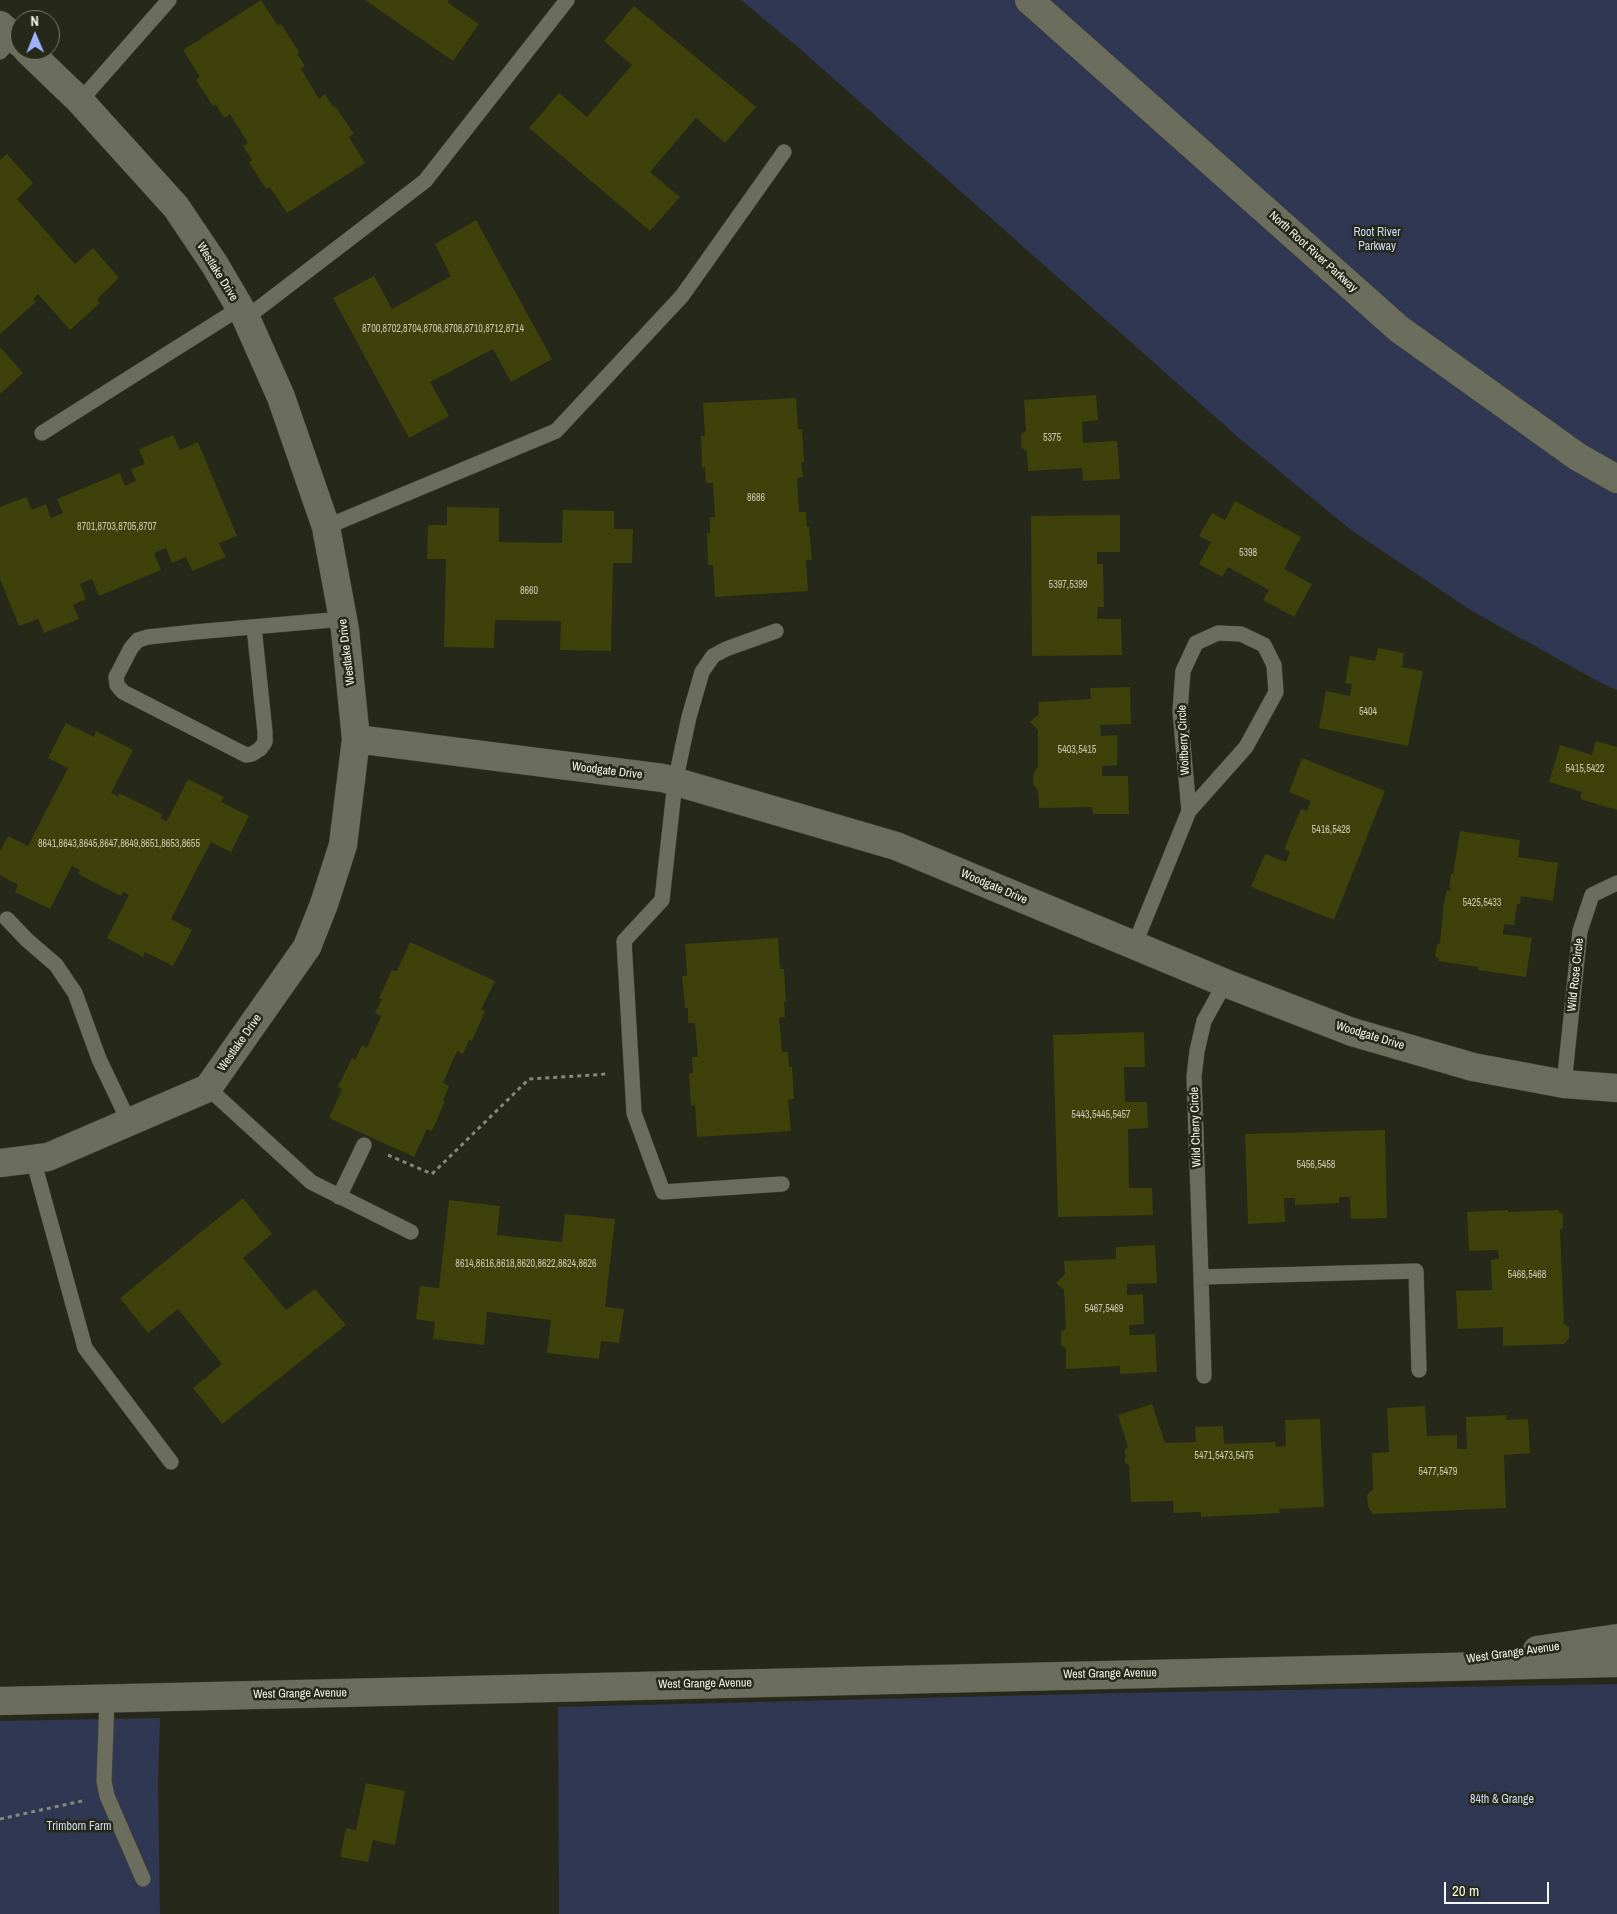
<!DOCTYPE html>
<html>
<head>
<meta charset="utf-8">
<style>
  body { margin:0 }
  #map { position:relative; width:1617px; height:1914px; overflow:hidden; background:#262819; font-family:"Archivo Narrow",sans-serif }
  canvas { display:block }
  .north { position:absolute; left:10px; top:10px; width:50px; height:50px; box-sizing:border-box; background:#262819; border:1px solid #787a6d; border-radius:50%; rotate:359deg; font-size:14px; font-weight:700; line-height:20px; text-align:center; color:#f4f5eb }
  .north::after { content:''; display:block; margin:auto; width:18px; height:22px; background:#9fb3fd; clip-path:polygon(50% 0,100% 100%,50% 72%,0 100%) }
  .scale { position:absolute; left:1444px; top:1882px; width:105px; height:22px; box-sizing:border-box; border:2px solid #f4f5eb; border-top:0; padding-left:6px; font-size:15px; line-height:18px; white-space:nowrap; color:#f4f5eb; -webkit-text-stroke:4px #262819; paint-order:stroke }
</style>
</head>
<body>
<div id="map">
<canvas width="1617" height="1914"></canvas>
<div class="north">N</div>
<div class="scale">20 m</div>
</div>
<script>
const ctx = document.querySelector('canvas').getContext('2d');
ctx.lineJoin = 'round';
function fillPath(path, color) {
  ctx.fillStyle = color;
  ctx.fill(path, 'evenodd');
}
function toPath(rows) {
  const path = new Path2D();
  for (const r of rows) {
    path.moveTo(r[0], r[1]);
    for (let i = 2; i < r.length; i += 2) path.lineTo(r[i], r[i + 1]);
  }
  return path;
}
function stroke(path, color, width, dash) {
  ctx.strokeStyle = color;
  ctx.lineWidth = width;
  ctx.lineCap = dash ? 'butt' : 'round';
  ctx.setLineDash(dash || []);
  ctx.stroke(path);
}
function drawText(font, color, halo, rows, align = 'center') {
  ctx.font = font + ' "Archivo Narrow",sans-serif';
  ctx.lineWidth = 5;
  ctx.setLineDash([]);
  ctx.textBaseline = 'middle';
  ctx.strokeStyle = halo;
  ctx.fillStyle = color;
  for (const [text, x, y, turn = 0] of rows) {
    ctx.save();
    ctx.translate(x, y);
    ctx.rotate((+turn || 0) * Math.PI / 180);
    ctx.textAlign = isNaN(turn) ? turn : align;
    if (halo) ctx.strokeText(text, 0, 0);
    ctx.fillText(text, 0, 0);
    ctx.restore();
  }
}
fillPath(toPath([
  [741,0,1617,0,1617,690,1599,682,1472,611,1351,530,1239,438,799,48],
  [1617,1684,1617,1914,559,1914,558,1707,1119,1693],
  [160,1718,158,1783,160,1914,0,1914,0,1721]
]), '#303753');
fillPath(toPath([
  [261,0,278,26,281,24,299,52,297,53,305,66,301,69,319,99,325,94,333,107,335,106,354,134,349,137,365,163,287,213,270,187,266,189,249,162,252,160,243,146,248,143,230,114,224,118,216,105,213,106,196,80,200,77,183,50],
  [365,0,449,0,447,2,479,24,453,61],
  [634,6,756,107,725,143,696,118,650,172,680,197,650,231,529,128,559,93,587,117,632,65,604,41],
  [7,154,33,183,17,199,75,264,93,248,119,278,97,299,100,303,70,330,38,294,33,299,36,302,0,334,0,160],
  [476,220,552,359,511,382,493,349,430,382,449,416,409,438,333,298,374,276,392,309,451,276,435,244],
  [0,347,23,373,0,394],
  [1096,395,1098,420,1082,422,1083,443,1117,441,1120,479,1083,481,1082,468,1028,471,1027,452,1021,447,1021,435,1026,430,1024,400],
  [796,398,798,429,802,429,804,462,801,462,803,477,797,478,799,512,806,512,807,527,809,527,812,560,806,560,808,591,715,597,713,565,708,565,707,533,710,533,710,517,715,517,713,483,706,483,705,467,702,468,701,436,705,436,703,403],
  [173,435,180,450,198,442,237,536,219,543,226,557,192,571,186,557,172,563,166,548,154,553,161,570,99,596,92,579,80,584,86,599,73,605,79,619,44,633,38,619,19,626,0,579,0,507,26,497,32,510,46,504,51,518,63,513,57,499,120,473,125,486,136,481,131,469,145,464,139,449],
  [1235,501,1301,537,1284,569,1312,584,1294,617,1263,600,1269,590,1228,567,1222,577,1199,564,1211,542,1199,536,1212,513,1225,520],
  [447,507,499,508,499,542,562,543,563,510,614,511,614,529,633,529,632,563,613,563,611,651,560,650,561,621,495,620,494,648,444,647,446,559,427,559,428,525,447,525],
  [1120,515,1120,552,1097,552,1097,564,1103,564,1104,607,1098,607,1097,619,1121,619,1122,655,1032,656,1031,516],
  [1378,648,1404,653,1402,667,1423,671,1408,746,1319,728,1326,691,1350,696,1352,684,1345,683,1350,656,1375,661],
  [1130,687,1131,724,1100,725,1101,736,1117,735,1117,765,1102,766,1102,776,1128,776,1129,814,1093,814,1092,807,1039,808,1038,790,1033,784,1034,772,1038,767,1038,730,1030,722,1039,714,1038,702,1091,699,1090,688],
  [66,723,94,737,96,731,133,750,111,793,118,796,119,793,162,814,161,819,167,821,188,779,224,797,221,802,249,816,231,852,211,842,171,919,192,930,173,966,145,952,143,957,107,938,129,895,123,892,121,896,78,874,80,870,72,866,50,909,15,892,18,885,0,875,0,851,8,836,28,846,68,768,48,758],
  [1596,741,1617,747,1617,810,1580,799,1582,792,1549,782,1560,745,1592,755],
  [1302,758,1385,791,1334,920,1251,887,1265,854,1286,862,1290,852,1284,849,1301,809,1307,811,1311,801,1289,792],
  [1460,831,1520,840,1518,857,1558,863,1553,901,1521,896,1520,904,1517,904,1514,925,1504,924,1503,934,1532,938,1526,977,1478,970,1478,967,1438,961,1439,959,1435,956,1437,945,1440,943,1444,902,1447,890,1450,891,1451,888,1449,888,1451,874,1453,874],
  [778,938,780,969,784,969,786,1002,784,1002,785,1017,779,1018,782,1052,788,1052,789,1067,792,1067,794,1099,788,1100,791,1131,697,1137,695,1105,691,1106,689,1074,693,1073,692,1057,698,1057,695,1023,688,1023,688,1008,685,1008,682,976,687,976,685,944],
  [410,942,495,981,481,1009,485,1011,472,1041,469,1040,463,1054,457,1051,443,1083,449,1086,443,1100,445,1101,432,1131,427,1129,414,1157,329,1118,342,1089,338,1087,352,1058,355,1060,362,1045,367,1048,381,1016,375,1013,382,999,379,998,392,970,397,971],
  [1144,1032,1145,1067,1124,1067,1125,1102,1147,1102,1148,1128,1128,1129,1129,1188,1152,1188,1153,1215,1058,1217,1053,1035],
  [1385,1130,1387,1218,1351,1219,1350,1197,1339,1197,1339,1203,1295,1205,1295,1198,1284,1198,1285,1222,1248,1224,1245,1134],
  [243,1198,272,1234,243,1258,286,1310,315,1289,346,1325,222,1424,193,1388,222,1364,178,1309,148,1333,120,1298],
  [449,1200,500,1206,497,1235,562,1242,565,1214,615,1219,605,1307,624,1309,619,1343,601,1341,599,1359,547,1353,551,1320,487,1312,484,1345,433,1339,435,1322,416,1319,420,1286,439,1288],
  [1508,1210,1508,1212,1558,1210,1563,1215,1563,1227,1560,1230,1564,1324,1569,1327,1569,1338,1564,1344,1503,1346,1503,1327,1458,1329,1456,1291,1492,1290,1491,1260,1499,1259,1498,1250,1469,1251,1467,1212],
  [1155,1245,1157,1283,1127,1284,1127,1295,1143,1294,1144,1324,1129,1325,1130,1335,1155,1334,1157,1372,1120,1374,1120,1366,1066,1369,1066,1349,1061,1345,1061,1332,1066,1328,1064,1290,1056,1283,1065,1274,1064,1261,1116,1259,1116,1247],
  [1152,1404,1165,1443,1196,1442,1195,1427,1223,1426,1224,1444,1275,1442,1276,1447,1286,1446,1285,1420,1320,1419,1324,1507,1279,1509,1280,1513,1201,1517,1201,1512,1174,1513,1173,1501,1131,1502,1129,1466,1125,1462,1125,1450,1128,1447,1118,1415],
  [1425,1406,1427,1436,1457,1435,1457,1449,1467,1449,1466,1417,1506,1415,1506,1420,1528,1419,1530,1453,1504,1455,1506,1508,1373,1514,1368,1507,1367,1495,1373,1489,1372,1453,1389,1452,1387,1408],
  [366,1783,405,1791,395,1845,373,1840,368,1862,340,1857,346,1828,356,1830]
]), '#3e410a');
const lane = toPath([
  [0,52,14,37],
  [80,101,169,0],
  [246,318,425,181,567,0],
  [42,433,240,308],
  [326,527,556,431,682,296,784,152],
  [254,627,265,732,265,742,260,749,252,754,246,755,123,692,117,685,116,677,131,648,138,640,148,637,195,632,343,619],
  [776,631,726,649,713,656,702,672,689,717,675,782,662,900,624,941,634,1113,663,1192,782,1184],
  [7,919,27,940,56,965,75,993,99,1059,129,1122],
  [1134,946,1189,811,1246,747,1276,692,1274,665,1264,645,1241,634,1218,633,1196,643,1183,671,1180,711,1189,811],
  [1564,1084,1580,931,1592,895,1617,883],
  [208,1088,311,1182,411,1232],
  [33,1159,85,1348,171,1462],
  [339,1197,364,1145],
  [1201,1277,1194,1077,1197,1051,1204,1021,1225,983],
  [1204,1376,1201,1277,1416,1271,1419,1370],
  [107,1699,104,1781,107,1796,143,1879]
]);
const street = toPath([
  [1029,0,1399,329,1578,457,1617,479],
  [0,25,20,43],
  [356,739,663,778,896,846,1225,983,1352,1032,1473,1067,1564,1084,1617,1088],
  [0,1163,48,1157,208,1088,307,947,324,904,343,845,356,739,345,630,326,527,281,397,246,318,215,265,176,207,80,101,27,50]
]);
const secondary = toPath([
  [1537,1650,1617,1638],
  [0,1701,1617,1663]
]);
stroke(lane, '#424337', 16);
stroke(street, '#424337', 29);
stroke(secondary, '#424337', 29);
stroke(toPath([
  [388,1155,432,1174,529,1079,607,1074],
  [0,1819,82,1801]
]), '#86887b', 3, [4, 4]);
stroke(lane, '#6c6e5d', 15);
stroke(street, '#6c6e5d', 28);
stroke(secondary, '#6c6e5d', 28);
drawText('10px', '#c6c8b3', null, [
  ["8700,8702,8704,8706,8708,8710,8712,8714",443,329],
  ["5375",1052,438],
  ["8686",756,498],
  ["8701,8703,8705,8707",117,527],
  ["5398",1248,553],
  ["5397,5399",1068,585],
  ["8660",529,591],
  ["5404",1368,712],
  ["5403,5415",1077,750],
  ["5415,5422",1585,769],
  ["5416,5428",1331,830],
  ["8641,8643,8645,8647,8649,8651,8653,8655",119,844],
  ["5425,5433",1482,903],
  ["5443,5445,5457",1101,1115],
  ["5456,5458",1316,1165],
  ["8614,8616,8618,8620,8622,8624,8626",526,1264],
  ["5466,5468",1527,1275],
  ["5467,5469",1104,1309],
  ["5471,5473,5475",1224,1456],
  ["5477,5479",1438,1472]
]);
drawText('12px', '#d1daf7', '#262819', [
  ["Root River",1377,233],
  ["Parkway",1377,247],
  ["84th & Grange",1502,1800],
  ["Trimborn Farm",79,1827]
]);
drawText('12px', '#f4f5eb', '#262819', [
  ["North Root River Parkway",1313,252,42],
  ["Westlake Drive",217,272,58],
  ["Westlake Drive",347,652,-97],
  ["Wolfberry Circle",1184,740,-93],
  ["Woodgate Drive",607,771,7],
  ["Woodgate Drive",994,887,23],
  ["Wild Rose Circle",1576,975,-84],
  ["Woodgate Drive",1370,1036,17],
  ["Westlake Drive",240,1043,-55],
  ["Wild Cherry Circle",1196,1127,-92],
  ["West Grange Avenue",1513,1653,-8],
  ["West Grange Avenue",1110,1674,-1],
  ["West Grange Avenue",705,1684,-1],
  ["West Grange Avenue",300,1694,-1]
]);
</script>
</body>
</html>
